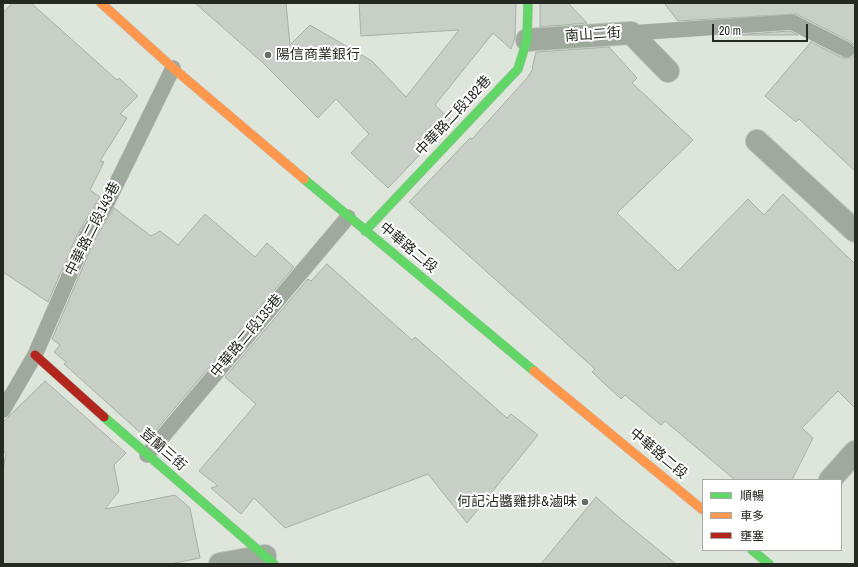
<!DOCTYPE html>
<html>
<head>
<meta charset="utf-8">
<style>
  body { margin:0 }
  #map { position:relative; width:858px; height:567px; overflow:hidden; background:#dee6dc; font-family:"Archivo Narrow","Noto Sans TC",sans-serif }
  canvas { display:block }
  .frame { position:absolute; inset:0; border:4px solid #242a22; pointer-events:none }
  .legend { position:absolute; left:702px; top:479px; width:140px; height:72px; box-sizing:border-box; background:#fff; border:1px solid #a7aaa7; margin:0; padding:5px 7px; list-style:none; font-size:12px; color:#242a22 }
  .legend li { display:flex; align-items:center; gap:8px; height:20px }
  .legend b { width:20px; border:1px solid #a7aaa7 }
  .scale { position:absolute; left:712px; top:24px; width:96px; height:18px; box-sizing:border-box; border:2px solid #242a22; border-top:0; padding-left:5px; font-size:12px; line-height:14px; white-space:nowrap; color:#242a22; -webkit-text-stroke:3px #fff; paint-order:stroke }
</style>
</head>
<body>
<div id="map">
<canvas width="858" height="567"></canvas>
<div class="frame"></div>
<ul class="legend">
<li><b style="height:5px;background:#63d668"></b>順暢</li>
<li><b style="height:5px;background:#ff974d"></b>車多</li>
<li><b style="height:5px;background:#b3261e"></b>壅塞</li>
</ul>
<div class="scale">20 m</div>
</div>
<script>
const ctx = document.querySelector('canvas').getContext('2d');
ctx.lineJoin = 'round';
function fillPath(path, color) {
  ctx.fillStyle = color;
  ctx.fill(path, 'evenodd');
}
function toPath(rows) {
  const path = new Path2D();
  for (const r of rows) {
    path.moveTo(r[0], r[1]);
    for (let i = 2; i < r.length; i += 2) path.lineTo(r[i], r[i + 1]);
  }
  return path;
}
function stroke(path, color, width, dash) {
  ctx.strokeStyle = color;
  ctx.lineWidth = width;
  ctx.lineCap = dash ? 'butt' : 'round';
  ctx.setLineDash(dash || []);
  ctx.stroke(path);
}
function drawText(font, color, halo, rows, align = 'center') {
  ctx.font = font + ' "Archivo Narrow","Noto Sans TC",sans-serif';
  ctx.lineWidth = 4;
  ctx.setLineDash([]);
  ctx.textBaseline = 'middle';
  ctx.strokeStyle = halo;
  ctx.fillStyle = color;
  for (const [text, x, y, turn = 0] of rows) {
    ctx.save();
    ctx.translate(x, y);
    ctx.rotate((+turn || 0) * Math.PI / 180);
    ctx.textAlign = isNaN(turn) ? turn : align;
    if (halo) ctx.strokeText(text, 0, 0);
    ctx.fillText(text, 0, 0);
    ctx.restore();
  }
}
const building = toPath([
  [12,3,31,3,117,80,119,78,138,96,120,114,127,118,100,161,104,162,90,190,100,197,78,233,48,302,3,272,3,13,12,3],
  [195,3,286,3,290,45,310,25,372,61,406,97,459,30,361,36,359,3,516,3,515,38,511,49,493,33,435,105,452,121,388,188,351,153,369,134,336,99,318,118,262,62,195,3],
  [540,3,568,3,587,23,540,27,540,3],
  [664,3,855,3,855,46,851,42,796,14,678,21,664,3],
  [790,31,798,35,733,35,790,31],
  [811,42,843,58,852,58,855,54,855,171,799,119,796,122,765,96,811,42],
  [609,47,637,78,632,83,693,140,617,213,678,271,748,199,764,215,783,194,855,264,855,408,838,391,802,428,813,438,792,480,735,480,665,421,661,425,625,395,621,399,592,372,595,369,409,202,470,138,472,139,527,78,533,69,532,68,536,52,609,47],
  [114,208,151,236,160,231,178,245,205,214,255,257,267,243,294,267,152,435,148,432,144,436,64,364,66,362,54,352,60,345,52,339,94,241,114,208],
  [327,264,412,340,415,337,507,418,511,414,538,435,467,523,428,474,285,528,254,498,241,514,211,488,218,486,199,471,256,404,225,377,308,279,311,281,327,264],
  [45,381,126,453,114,465,119,491,105,509,175,495,190,508,200,558,170,564,3,564,3,469,6,454,3,450,3,422,45,381],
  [596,497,622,520,676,564,541,564,596,497]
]);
fillPath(building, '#c8cfc7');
stroke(building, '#a9b0a8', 1);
const lane = toPath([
  [631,33,792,22,847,50],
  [3,410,35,355,86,237,107,203,173,68],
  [147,455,348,217]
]);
const street = toPath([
  [527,40,631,33,668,71],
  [757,141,855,231],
  [830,480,855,452],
  [220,564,265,556]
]);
const fast = toPath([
  [304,179,534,371],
  [365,231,518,69,527,40,528,3],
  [104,417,274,564],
  [752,550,769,564]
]);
const slow = toPath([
  [101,3,173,68,304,179],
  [534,371,703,510]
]);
const jam = toPath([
  [35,355,104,417]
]);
stroke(lane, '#bdc3bb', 16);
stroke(street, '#bdc3bb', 24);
stroke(fast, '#bdc3bb', 10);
stroke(slow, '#bdc3bb', 10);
stroke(jam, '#bdc3bb', 10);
stroke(lane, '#9fa99d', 15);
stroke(street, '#9fa99d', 22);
stroke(fast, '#63d668', 9);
stroke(slow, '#ff974d', 9);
stroke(jam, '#b3261e', 9);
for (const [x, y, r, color] of [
  [268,55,4,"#656c63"],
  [585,502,4,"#656c63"]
]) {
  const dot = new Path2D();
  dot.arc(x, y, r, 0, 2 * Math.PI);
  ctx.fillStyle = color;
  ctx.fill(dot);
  stroke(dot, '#fff', 1.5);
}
drawText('14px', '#242a22', '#fff', [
  ["南山二街",593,35,-4],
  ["中華路二段182巷",454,116,-47],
  ["中華路二段143巷",93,229,-63],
  ["中華路二段",408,248,40],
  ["中華路二段135巷",247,336,-50],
  ["荳蘭三街",163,450,41],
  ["中華路二段",658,454,40]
]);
drawText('14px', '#242a22', '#fff', [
  ["陽信商業銀行",276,55],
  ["何記沾醬雞排&滷味",577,502,"right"]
], 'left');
</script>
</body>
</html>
